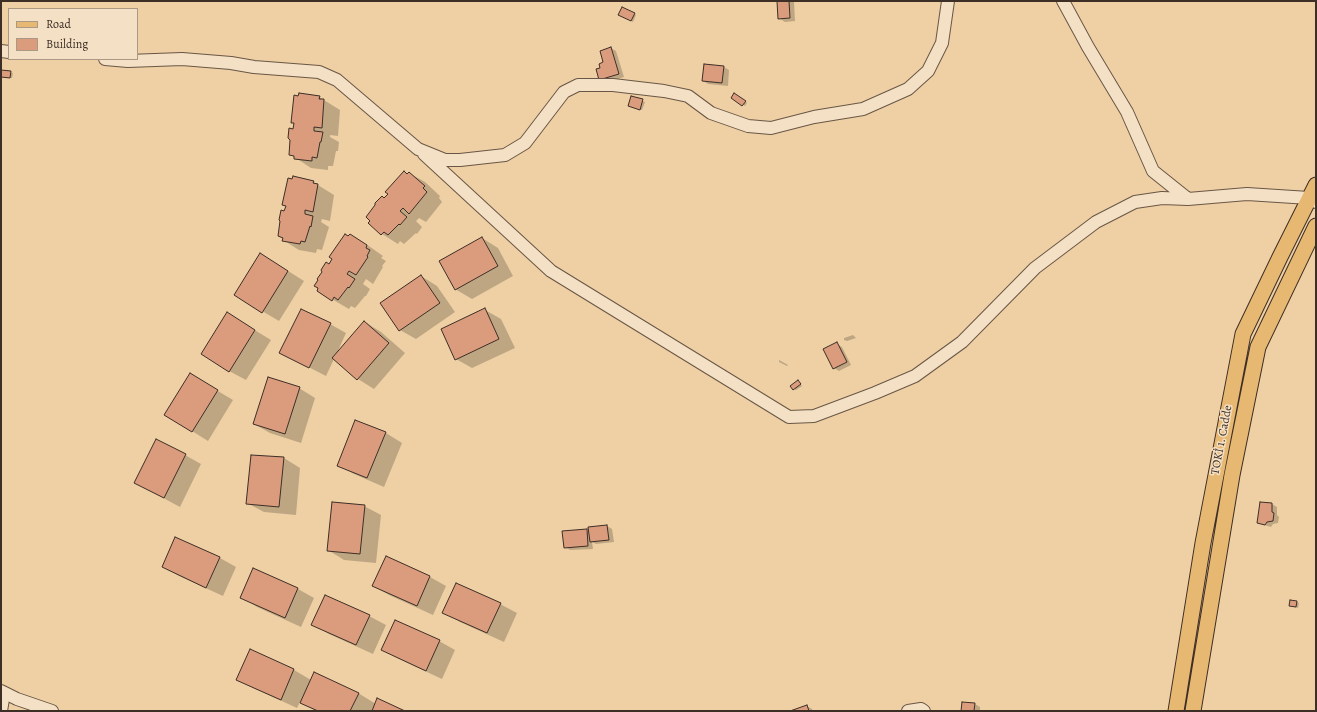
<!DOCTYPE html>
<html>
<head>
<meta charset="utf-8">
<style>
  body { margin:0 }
  #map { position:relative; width:1317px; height:712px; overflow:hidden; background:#eed0a4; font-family:Alegreya,serif }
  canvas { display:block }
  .frame { position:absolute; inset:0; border:2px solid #3d2e26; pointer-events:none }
  .legend { position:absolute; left:8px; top:8px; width:130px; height:52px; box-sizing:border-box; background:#f4e0c4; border:1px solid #ab9985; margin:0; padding:5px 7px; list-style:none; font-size:12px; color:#3d2e26 }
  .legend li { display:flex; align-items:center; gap:8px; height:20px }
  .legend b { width:20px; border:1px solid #ab9985 }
</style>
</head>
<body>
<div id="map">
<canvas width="1317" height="712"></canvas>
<div class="frame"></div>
<ul class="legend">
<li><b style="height:5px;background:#e7b872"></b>Road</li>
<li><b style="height:11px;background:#da9c7d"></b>Building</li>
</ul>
</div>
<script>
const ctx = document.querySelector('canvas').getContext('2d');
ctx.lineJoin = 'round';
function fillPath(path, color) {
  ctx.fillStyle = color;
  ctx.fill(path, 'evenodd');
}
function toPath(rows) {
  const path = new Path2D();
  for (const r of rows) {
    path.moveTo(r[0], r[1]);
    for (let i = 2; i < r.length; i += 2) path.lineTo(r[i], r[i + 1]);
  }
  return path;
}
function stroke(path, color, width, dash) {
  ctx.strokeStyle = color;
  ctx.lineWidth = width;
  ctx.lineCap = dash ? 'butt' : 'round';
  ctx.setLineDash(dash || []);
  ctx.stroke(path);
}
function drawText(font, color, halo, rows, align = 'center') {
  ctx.font = font + ' Alegreya,serif';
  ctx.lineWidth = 3;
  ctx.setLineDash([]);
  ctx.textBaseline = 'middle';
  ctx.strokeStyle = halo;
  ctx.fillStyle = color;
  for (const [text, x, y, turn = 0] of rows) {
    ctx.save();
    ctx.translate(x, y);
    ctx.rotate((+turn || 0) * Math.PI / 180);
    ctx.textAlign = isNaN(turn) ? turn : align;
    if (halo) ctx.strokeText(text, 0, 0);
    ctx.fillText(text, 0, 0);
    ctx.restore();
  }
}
fillPath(toPath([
  [778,1,794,1,795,21,785,22,779,18],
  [623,8,636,15,633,22,620,15],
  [611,48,616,51,624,77,605,83,600,80,601,69],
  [705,65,724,67,729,70,728,86,708,84,703,81],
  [1,71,13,73,12,78,1,77],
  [734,94,747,103,745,106,732,98],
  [319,97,340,110,338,136,330,135,330,137,339,142,338,151,336,151,333,166,328,166,328,170,311,168,290,154,295,124,292,122],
  [632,97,645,102,642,110,632,107],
  [404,172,408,174,409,173,425,182,440,196,439,198,442,202,426,222,419,218,416,221,422,227,417,234,416,233,404,244,400,241,398,244,382,234,369,223],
  [313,182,334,195,330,221,322,219,321,222,329,227,322,250,317,249,316,253,299,250,283,240,283,239,279,236,285,212],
  [482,238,498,248,513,276,472,299,455,289],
  [366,244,383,256,381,258,386,261,382,266,383,267,373,284,366,279,363,284,370,289,366,296,365,296,355,308,351,306,349,309,318,291,330,265],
  [277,264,304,281,279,321,235,295],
  [421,276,437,286,455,312,416,339,400,330],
  [485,310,501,319,515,348,472,368,456,359],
  [365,322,381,332,405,353,374,389,358,379,334,359,326,376,281,353,330,324,346,333,337,353],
  [243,323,271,340,246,380,229,371],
  [853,335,856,338,847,341,844,340,844,338],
  [837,344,842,347,851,365,839,371,834,368],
  [779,360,788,365,787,366,779,362],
  [798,381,802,386,796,390,794,389],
  [206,384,233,400,208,441,192,431],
  [299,388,315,398,301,443,270,433,254,424],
  [356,421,386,433,402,443,384,487,354,474,338,465],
  [185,455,201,464,180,507,135,483],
  [284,458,300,468,296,515,264,512,247,503],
  [1272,504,1277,507,1277,515,1279,517,1278,523,1273,524,1271,527,1264,525,1258,522],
  [364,506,381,515,376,563,344,560,328,550],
  [607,526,612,529,614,542,596,544,592,542,593,549,570,550,565,547,586,530,590,532],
  [176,538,220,558,236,567,223,596,179,576,163,567],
  [386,557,430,577,446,586,433,615,389,595,373,586],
  [254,569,298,589,314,598,301,627,257,607,241,597],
  [1297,602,1299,603,1298,608,1290,606],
  [500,604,517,613,504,642,460,622,444,612],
  [369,616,386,625,373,654,329,634,313,625],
  [439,641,455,650,442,679,399,659,382,650],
  [250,650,294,670,311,680,358,693,376,704,403,711,316,711,300,702,297,708,253,688,237,679],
  [975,704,980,707,980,711,962,711],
  [807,706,812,709,813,711,793,711]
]), '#0003');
const building = toPath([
  [777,1,789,1,790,18,778,19,777,1],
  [622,7,635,13,631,21,618,15,622,7],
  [611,47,619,74,599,80,596,69,600,68,599,64,603,62,600,51,611,47],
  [704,64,724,66,722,83,702,81,704,64],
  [1,70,11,71,10,78,1,77,1,70],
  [299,93,320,96,319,99,324,99,322,128,314,127,314,131,323,132,321,142,320,142,317,158,312,157,312,161,294,159,294,156,289,155,290,140,288,138,289,128,293,129,294,123,291,123,294,95,298,96,299,93],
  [734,93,746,101,742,106,731,98,734,93],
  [631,96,643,99,640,110,628,106,631,96],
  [404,171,407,174,409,172,425,186,423,188,427,192,409,214,403,208,400,211,407,217,400,225,399,224,388,235,384,232,381,235,368,223,370,221,366,217,375,205,375,203,382,196,384,198,388,194,385,192,404,171],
  [293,176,314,181,313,183,318,184,313,212,305,210,305,214,313,216,311,227,310,226,305,242,301,241,300,244,282,241,283,238,278,236,280,221,279,220,281,210,284,211,286,206,282,205,288,178,292,179,293,176],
  [345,234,348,236,350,234,367,245,366,248,370,250,367,256,368,257,356,275,349,271,347,274,355,279,349,288,348,287,338,300,334,297,332,301,317,291,318,288,314,286,318,280,317,279,322,272,321,270,326,262,329,264,332,259,329,257,345,234],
  [482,237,498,266,455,290,439,261,482,237],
  [260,253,288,271,262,313,234,295,260,253],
  [421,275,440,303,399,331,380,303,421,275],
  [485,308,499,339,455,360,441,329,485,308],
  [301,309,331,323,309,368,279,353,301,309],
  [227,312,255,330,229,372,201,354,227,312],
  [364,321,389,343,357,380,332,358,364,321],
  [837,342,847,362,833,369,823,349,837,342],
  [190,373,218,390,192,432,164,415,190,373],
  [268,377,300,387,285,434,253,424,268,377],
  [798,380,801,384,793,390,790,386,798,380],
  [355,420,386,432,367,478,337,466,355,420],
  [156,439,186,454,164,498,134,483,156,439],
  [251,455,284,457,279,507,246,504,251,455],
  [332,502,365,505,360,554,327,551,332,502],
  [1260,502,1272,503,1272,512,1274,513,1273,521,1267,522,1265,525,1257,523,1260,502],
  [607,525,609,540,590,542,588,527,607,525],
  [587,529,588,546,564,548,562,531,587,529],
  [175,537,220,557,206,588,162,567,175,537],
  [386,556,430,576,417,606,372,586,386,556],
  [253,568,298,588,285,618,240,598,253,568],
  [456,583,501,603,487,633,442,613,456,583],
  [325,595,370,615,356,645,311,625,325,595],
  [1290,600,1297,601,1296,607,1289,606,1290,600],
  [395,620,440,640,426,671,381,650,395,620],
  [250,649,294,669,281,700,236,680,250,649],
  [314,672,359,693,350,711,318,711,300,703,314,672],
  [377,698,405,711,372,711,377,698],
  [962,702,975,703,974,711,961,711,962,702],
  [807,705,809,711,790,711,807,705]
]);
fillPath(building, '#da9c7d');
stroke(building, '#3d2e26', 1);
const minor = toPath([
  [1063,1,1088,47,1127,112,1153,171,1188,199,1247,194,1309,198,1316,202],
  [1,51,9,52],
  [105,59,128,61,182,59,231,63,254,67,319,72,337,80,418,149,445,160,460,160,505,155,525,143,564,92,578,85,613,85,664,91,688,96,711,113,748,126,771,128,814,117,863,109,908,89,928,71,942,43,948,1],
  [424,154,551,271,789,417,814,416,875,393,915,376,962,342,1035,268,1096,222,1135,202,1162,198,1188,199],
  [1,691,17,699,52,711],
  [1,711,4,693],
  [908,711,921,709,924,711]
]);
const major = toPath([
  [1176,711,1203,543,1243,334,1280,257,1316,185],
  [1193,711,1232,475,1258,347,1316,226]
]);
stroke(minor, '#695646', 14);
stroke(major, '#3d2e26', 17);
stroke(minor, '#f4e0c4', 12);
stroke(major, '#e7b872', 15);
drawText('12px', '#3d2e26', '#f4e0c4', [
  ["TOKİ 1. Cadde",1222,440,-79]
]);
</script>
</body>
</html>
